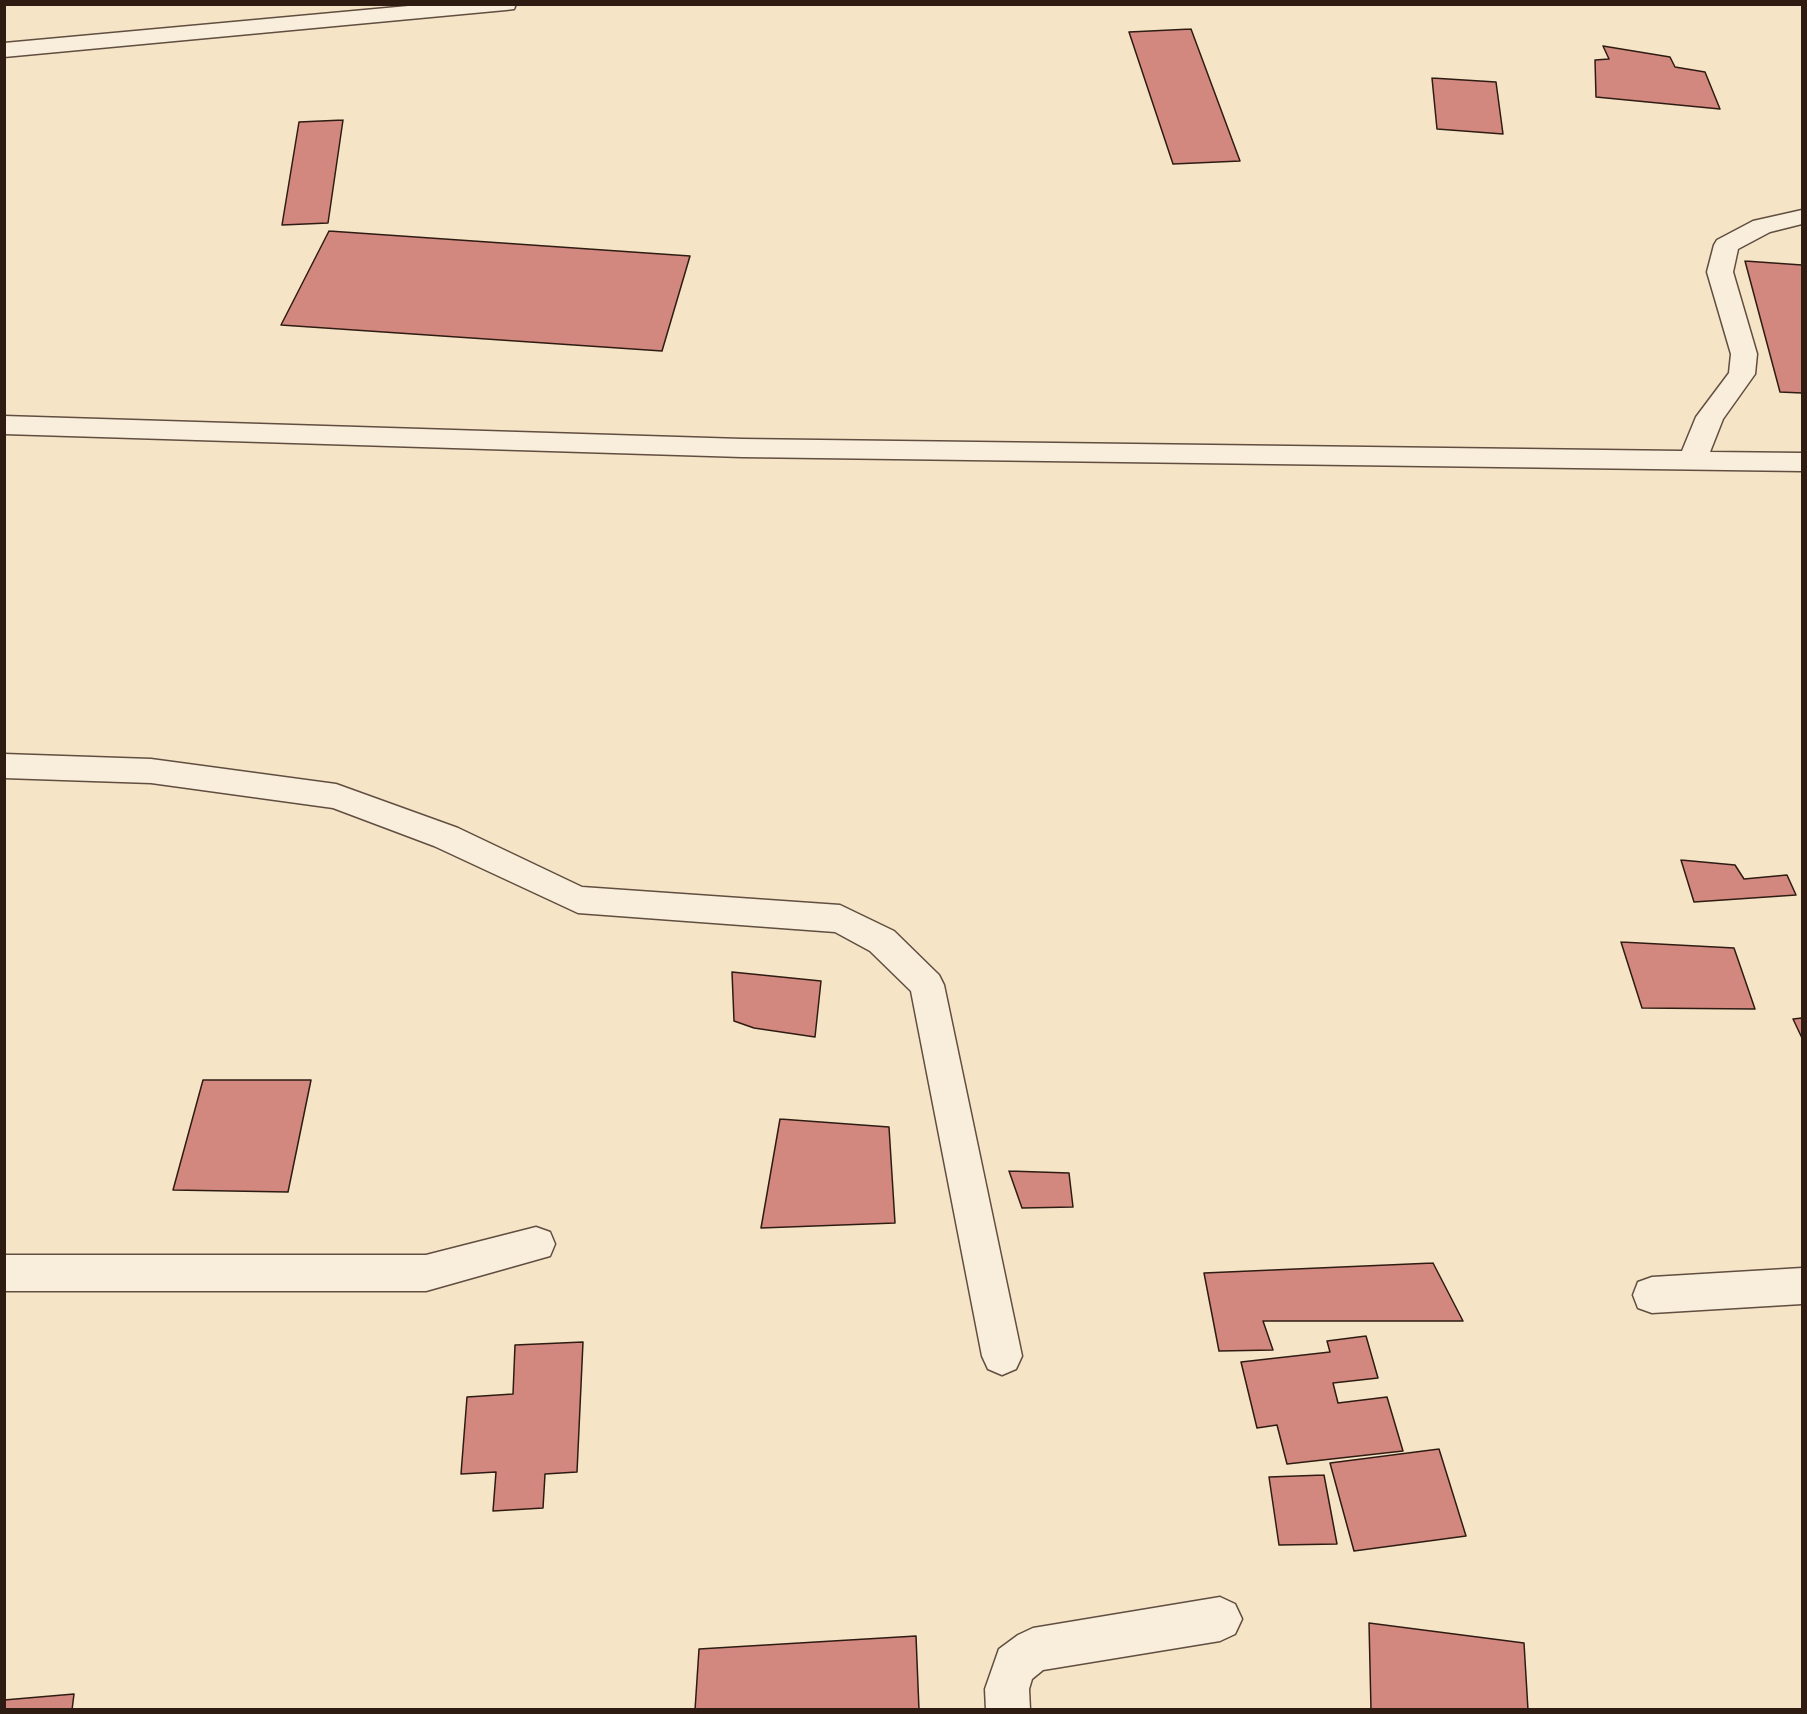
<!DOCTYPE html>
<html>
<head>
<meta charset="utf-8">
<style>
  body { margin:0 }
  #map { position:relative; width:1807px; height:1714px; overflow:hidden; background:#f6e4c7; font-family:"IM FELL DW Pica",serif }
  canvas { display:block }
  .frame { position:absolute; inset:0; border:6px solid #2e1c13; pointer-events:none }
</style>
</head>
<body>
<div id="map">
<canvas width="1807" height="1714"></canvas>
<div class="frame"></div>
</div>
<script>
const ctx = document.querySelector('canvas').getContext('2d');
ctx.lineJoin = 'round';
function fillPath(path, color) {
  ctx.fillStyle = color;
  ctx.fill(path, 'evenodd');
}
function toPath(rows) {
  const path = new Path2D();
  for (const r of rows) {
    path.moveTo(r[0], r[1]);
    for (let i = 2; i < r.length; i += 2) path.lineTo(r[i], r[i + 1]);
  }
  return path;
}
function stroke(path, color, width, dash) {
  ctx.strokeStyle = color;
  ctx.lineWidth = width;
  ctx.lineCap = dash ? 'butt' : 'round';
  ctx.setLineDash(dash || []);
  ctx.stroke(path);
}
const building = toPath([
  [1191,29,1240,161,1173,164,1129,32,1191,29],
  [1603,46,1670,57,1675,67,1705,72,1720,109,1596,97,1595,60,1609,59,1603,46],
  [1432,78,1496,82,1503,134,1437,129,1432,78],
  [343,120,328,223,282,225,299,122,343,120],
  [329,231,690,256,662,351,281,325,329,231],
  [1745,261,1802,265,1802,393,1780,392,1745,261],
  [1681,860,1735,865,1744,879,1787,875,1796,895,1694,902,1681,860],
  [1621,942,1734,948,1755,1009,1642,1008,1621,942],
  [732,972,821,981,815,1037,754,1028,734,1021,732,972],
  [1802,1018,1802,1038,1793,1019,1802,1018],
  [203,1080,311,1080,288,1192,173,1190,203,1080],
  [780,1119,889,1127,895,1223,761,1228,780,1119],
  [1009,1171,1069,1173,1073,1207,1022,1208,1009,1171],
  [1433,1263,1463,1321,1263,1321,1273,1350,1219,1351,1204,1273,1433,1263],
  [1366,1336,1378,1378,1333,1383,1338,1403,1387,1397,1403,1451,1287,1464,1277,1425,1257,1428,1241,1362,1330,1352,1327,1341,1366,1336],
  [583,1342,577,1472,545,1474,543,1508,493,1511,496,1472,461,1474,467,1397,513,1394,515,1345,583,1342],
  [1439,1449,1466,1536,1354,1551,1330,1463,1439,1449],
  [1324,1475,1337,1544,1279,1545,1269,1477,1324,1475],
  [1369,1623,1524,1643,1528,1710,1371,1710,1369,1623],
  [916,1636,919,1710,695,1710,699,1649,916,1636],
  [74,1694,72,1710,4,1710,4,1700,74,1694]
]);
fillPath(building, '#d3887f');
stroke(building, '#2e1c13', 1.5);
const minor = toPath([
  [430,4,516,4,514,9,506,10,4,57,4,43,430,4],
  [1802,210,1802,224,1770,232,1738,249,1733,272,1757,354,1755,374,1723,419,1710,452,1802,453,1802,471,742,457,4,434,4,416,742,439,1682,451,1696,417,1729,373,1731,354,1707,272,1714,245,1717,240,1753,221,1802,210],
  [4,754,151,759,336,784,458,828,582,887,840,905,894,931,939,975,944,985,1022,1356,1016,1369,1002,1375,988,1369,982,1356,911,991,870,951,835,932,578,913,434,846,333,808,151,783,4,778,4,754],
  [536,1227,550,1232,555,1244,550,1256,426,1291,4,1291,4,1255,426,1255,536,1227],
  [1802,1268,1802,1304,1652,1313,1638,1308,1633,1295,1638,1282,1652,1277,1802,1268],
  [1220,1597,1235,1604,1242,1619,1235,1634,1220,1641,1043,1670,1032,1679,1029,1689,1030,1710,986,1710,985,1689,999,1649,1018,1635,1033,1628,1220,1597]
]);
stroke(minor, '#604e40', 3);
fillPath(minor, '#f9eddb');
</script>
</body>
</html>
